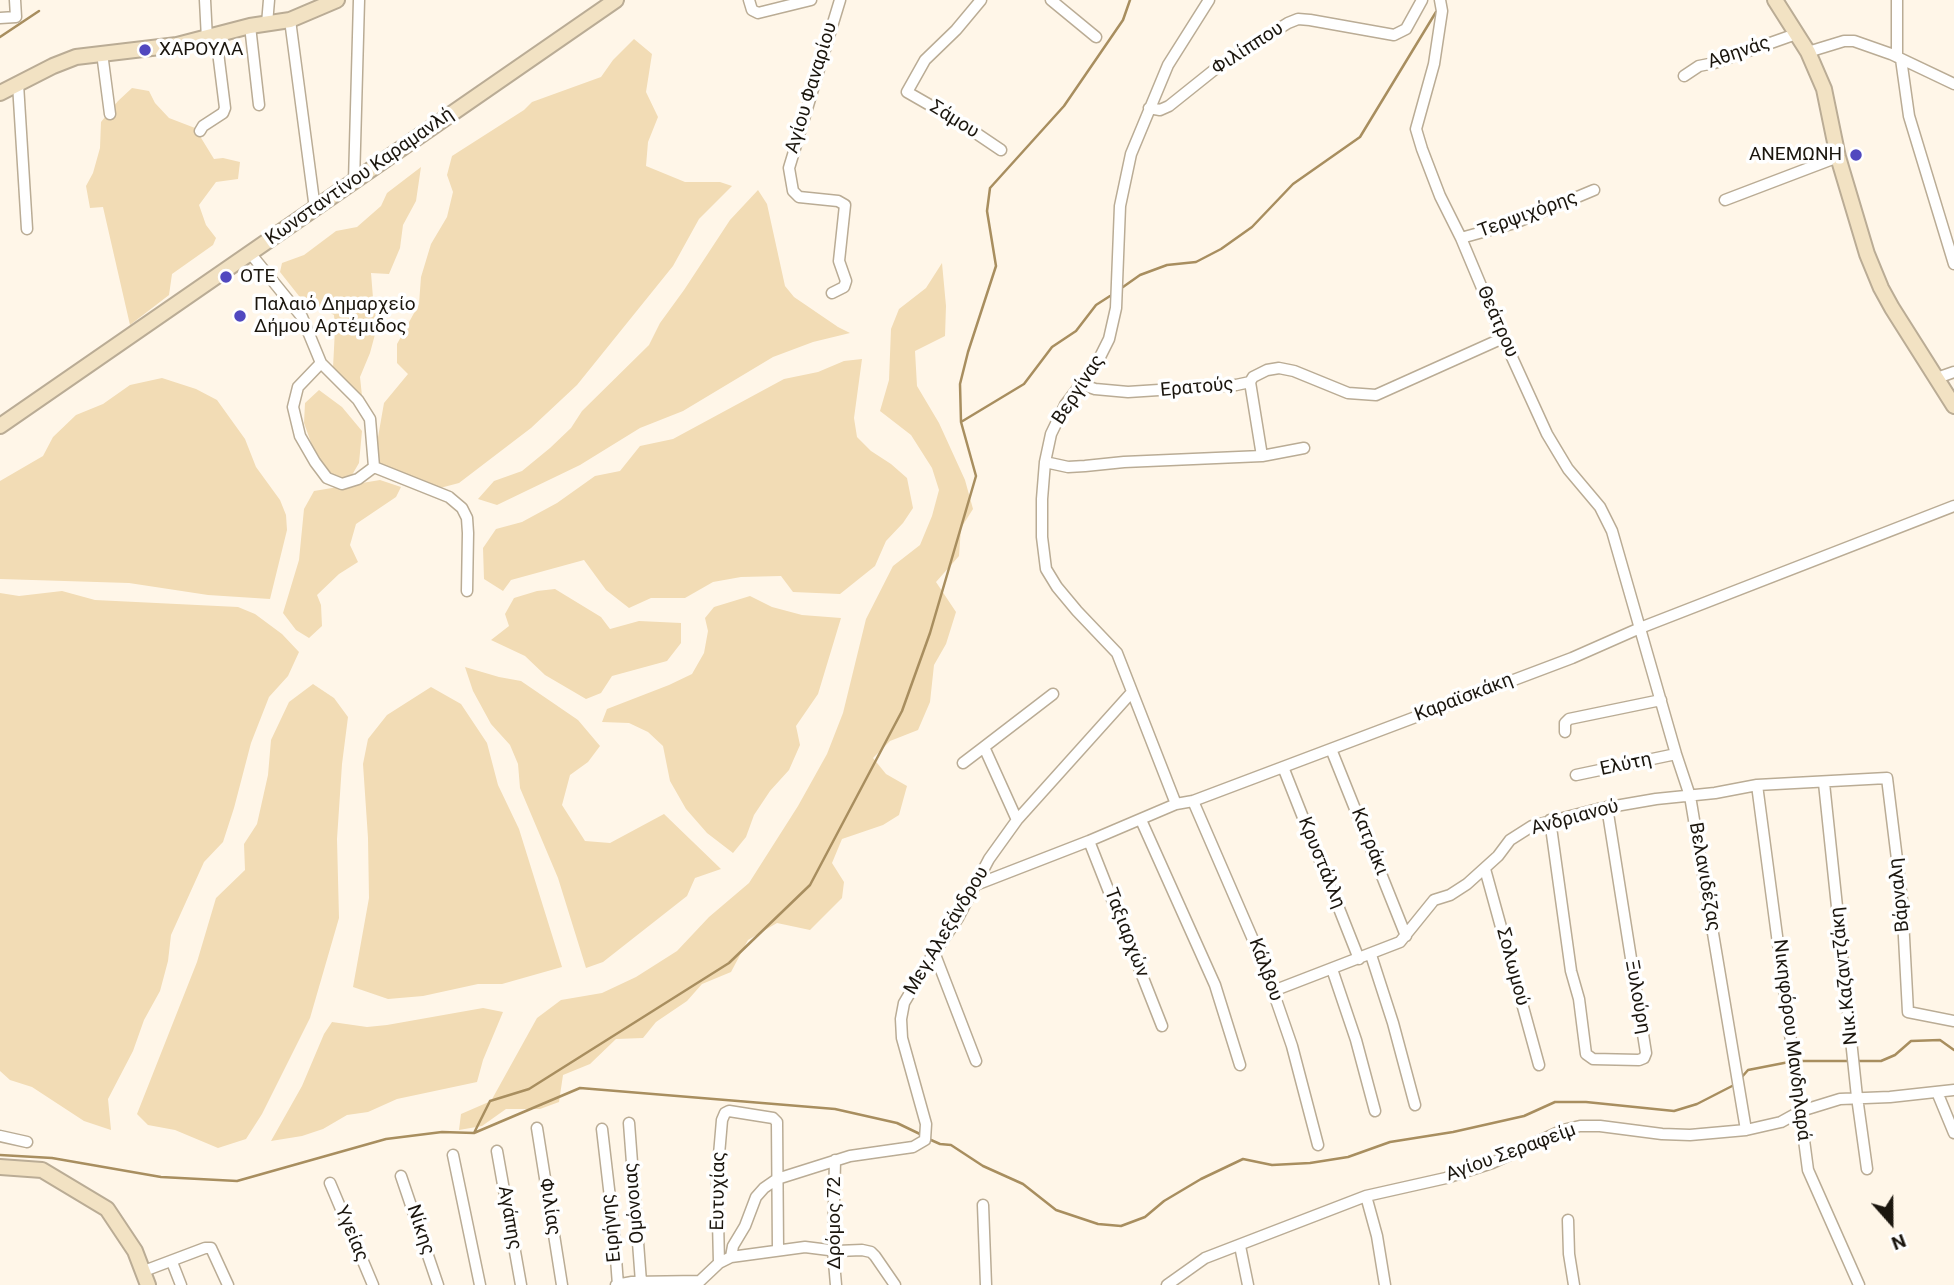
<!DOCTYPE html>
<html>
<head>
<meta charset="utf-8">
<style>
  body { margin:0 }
  #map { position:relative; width:1954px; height:1285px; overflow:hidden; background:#fff6e8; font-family:Roboto,sans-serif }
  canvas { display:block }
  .north { position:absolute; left:1856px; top:1187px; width:70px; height:70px; -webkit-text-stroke:5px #fff; paint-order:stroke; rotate:159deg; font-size:19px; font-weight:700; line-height:28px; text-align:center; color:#1b160e }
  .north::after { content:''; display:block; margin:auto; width:24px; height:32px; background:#1b160e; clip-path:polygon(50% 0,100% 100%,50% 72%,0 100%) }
</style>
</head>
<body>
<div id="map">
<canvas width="1954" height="1285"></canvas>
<div class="north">N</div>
</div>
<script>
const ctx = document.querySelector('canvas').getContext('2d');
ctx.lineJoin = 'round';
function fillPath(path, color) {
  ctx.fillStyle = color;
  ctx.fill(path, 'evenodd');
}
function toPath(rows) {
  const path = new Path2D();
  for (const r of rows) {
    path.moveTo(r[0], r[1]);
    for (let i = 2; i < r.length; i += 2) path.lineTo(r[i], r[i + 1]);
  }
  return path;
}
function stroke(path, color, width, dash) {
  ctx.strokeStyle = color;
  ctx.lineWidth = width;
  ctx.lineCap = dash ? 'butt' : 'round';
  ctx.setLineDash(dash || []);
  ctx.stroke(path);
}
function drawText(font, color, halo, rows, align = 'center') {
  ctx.font = font + ' Roboto,sans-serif';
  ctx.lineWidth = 7;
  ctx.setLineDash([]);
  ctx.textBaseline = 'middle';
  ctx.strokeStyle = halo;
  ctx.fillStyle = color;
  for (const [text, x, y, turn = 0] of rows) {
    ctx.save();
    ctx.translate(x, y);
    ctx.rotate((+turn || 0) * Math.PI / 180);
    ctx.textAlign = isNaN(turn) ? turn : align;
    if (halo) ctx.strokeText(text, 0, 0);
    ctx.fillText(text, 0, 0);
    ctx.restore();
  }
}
fillPath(toPath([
  [634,39,652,54,646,92,658,117,648,142,646,166,685,182,720,182,732,186,699,219,673,266,577,385,531,428,459,483,440,488,387,468,374,460,384,403,408,374,397,363,397,344,419,304,421,277,431,244,447,217,453,192,447,175,452,156,524,110,532,102,601,77,613,60],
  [132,88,149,91,155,103,169,118,195,128,214,159,223,158,240,162,238,179,216,182,199,205,206,225,216,238,213,245,172,274,169,295,130,325,103,207,90,208,86,186,93,173,100,148,101,122,118,101],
  [421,167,416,201,403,225,400,248,389,274,371,273,373,298,381,312,370,353,360,377,362,396,333,368,335,329,334,315,299,296,280,272,282,263,304,255,336,231,357,227,381,206,387,193],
  [758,190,767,204,785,286,794,297,838,327,850,333,813,342,773,357,683,411,640,428,580,465,497,505,478,499,494,481,522,471,550,448,571,428,582,411,649,345,660,323,684,290,730,220],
  [942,263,946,306,945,336,915,351,917,386,939,423,965,480,973,509,961,528,959,556,936,582,956,612,946,644,934,665,930,702,918,730,890,741,873,758,886,774,907,786,899,815,883,825,842,839,832,863,844,882,842,898,810,930,777,923,748,940,731,972,702,984,687,1001,656,1022,643,1038,616,1039,590,1064,563,1075,559,1102,540,1109,506,1109,482,1126,459,1130,461,1114,491,1101,537,1018,561,1000,602,993,636,977,677,951,709,917,749,883,798,806,827,754,843,713,866,619,893,566,920,545,932,516,939,490,932,468,911,435,880,411,889,380,891,329,899,309,926,288],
  [862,359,854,418,857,437,871,451,891,464,907,478,913,508,903,523,886,541,875,566,840,594,793,592,781,576,741,577,713,582,685,598,651,598,629,608,606,590,584,560,511,580,503,591,484,579,483,548,496,529,522,522,557,503,595,476,620,471,640,446,673,439,784,379,818,372,844,361],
  [162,378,196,389,217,400,245,439,256,467,280,500,286,515,287,530,270,599,208,595,129,583,0,579,0,481,43,456,53,437,76,415,103,404,130,385],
  [319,390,342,407,362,431,359,463,352,475,337,483,314,451,304,423,305,403],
  [380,480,401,487,396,497,356,524,350,545,358,562,339,574,317,595,321,605,322,626,309,638,296,630,283,613,299,560,304,509,314,491],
  [555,589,601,617,610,629,639,621,681,623,681,643,667,661,612,676,601,693,586,699,545,675,525,656,491,640,509,626,505,614,514,598,537,591],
  [62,591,95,600,238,607,255,614,282,634,299,652,288,676,269,697,251,743,234,808,223,842,204,862,171,935,168,961,160,991,144,1020,133,1051,108,1099,111,1130,84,1121,32,1087,10,1080,0,1071,0,593,19,596],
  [750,596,772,607,802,615,841,618,818,694,796,726,800,745,789,770,770,791,754,815,746,837,733,853,707,833,686,809,670,781,663,746,648,732,629,723,602,722,607,709,669,685,692,674,704,653,708,631,705,618,714,607],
  [465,667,499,677,521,681,578,720,600,746,588,762,570,775,562,805,585,841,610,843,664,814,721,869,695,878,687,896,603,962,586,968,558,878,520,788,518,764,510,745,491,724,473,691],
  [313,684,334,698,348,717,342,764,337,839,339,918,310,1018,262,1114,246,1139,218,1148,175,1130,148,1125,137,1114,197,962,216,898,245,870,244,844,257,824,268,775,271,740,289,702],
  [431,687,461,704,487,743,498,785,519,829,562,967,502,984,478,984,423,996,388,999,353,987,369,898,368,838,363,764,368,739,387,715],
  [483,1008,503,1012,483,1060,477,1082,397,1099,368,1112,347,1115,323,1129,302,1136,271,1141,302,1086,324,1034,332,1022,367,1027,387,1025]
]), '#f2dcb5');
stroke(toPath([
  [0,37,39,11],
  [1123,287,1140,275,1167,265,1196,262,1221,249,1252,227,1293,184,1360,137,1436,12],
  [961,422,1024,384,1052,347,1076,331,1096,305,1110,296],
  [1798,1061,1851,1061],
  [1855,1061,1881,1061,1895,1055,1911,1041,1940,1040,1954,1050],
  [1741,1078,1748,1070,1789,1062],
  [474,1133,490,1101,529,1089,729,963,810,885,902,711,930,633,976,476,961,422,960,384,968,352,996,266,987,211,990,188,1064,106,1123,20,1130,0],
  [931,1140,940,1144,951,1145,983,1166,1023,1184,1056,1210,1098,1224,1121,1226,1145,1217,1164,1201,1201,1179,1243,1159,1272,1165,1310,1163,1348,1157,1390,1142,1453,1132,1524,1116,1555,1102,1586,1102,1674,1111,1697,1104,1734,1085],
  [0,1155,52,1158,161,1177,237,1181,386,1139,442,1132,474,1133,580,1088,835,1109,897,1123,922,1135]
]), '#a88e5f', 2.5);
const street = toPath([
  [205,0,207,39],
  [749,0,752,10,758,13,811,0],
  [981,0,956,30,925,60,907,92,961,123,1001,150],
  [1051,0,1096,37],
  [1440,0,1442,11,1434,64,1416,129,1422,149,1440,196,1461,238,1500,331,1547,434,1568,469,1600,507,1612,531,1676,754,1690,796,1746,1130],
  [0,18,16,17,15,0],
  [290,20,315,209],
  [267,24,269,0],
  [250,26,259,105],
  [1808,52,1844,41,1854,41,1891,54,1954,84],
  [102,53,110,114],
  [1897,57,1897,0],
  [1901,59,1909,116,1954,264],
  [1684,76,1699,66,1714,63,1796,34],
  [18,84,27,229],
  [1149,108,1160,110,1169,106,1219,66,1288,23,1298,19,1310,20,1394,35,1406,29,1422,0],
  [200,131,203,126,223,113,225,108,216,36],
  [354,182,359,0],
  [1725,200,1838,157],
  [1461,238,1515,223,1594,190],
  [250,253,302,317,321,363,358,400,370,419,374,467,358,479,342,484,327,478,315,462,300,436,293,407,298,387,321,363],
  [832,293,844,287,846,281,839,261,845,205,838,201,799,197,793,191,789,168,840,0],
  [1937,378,1954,372],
  [1080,384,1095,389,1128,392,1236,385,1250,382,1253,377,1267,370,1279,368,1294,371,1348,393,1376,395,1503,338],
  [1262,456,1304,448],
  [1045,462,1068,467,1085,466,1124,462,1262,456,1250,382],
  [374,467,449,497,462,508,467,518,468,533,467,591],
  [1565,732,1565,723,1569,719,1661,700],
  [1331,749,1406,936],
  [963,763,984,747],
  [1283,767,1359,959],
  [1576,775,1676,754],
  [1824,783,1857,1097,1867,1169],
  [1757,785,1808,1170,1859,1285],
  [1193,801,1264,965,1292,1046,1318,1145],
  [1176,804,1117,653,1077,611,1057,587,1046,569,1042,537,1042,499,1045,462,1051,434,1065,405,1097,363,1109,339,1116,308,1120,206,1131,154,1168,65,1209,0],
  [1017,820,984,747,1053,694],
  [1141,820,1215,985,1240,1065],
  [1550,820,1571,971,1579,999,1586,1054,1593,1059,1639,1060,1644,1058,1646,1053,1607,807],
  [1089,841,1162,1026],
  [1485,869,1539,1065],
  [973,886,1089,841,1176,804,1193,801,1572,658,1640,628,1954,506],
  [934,952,976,1061],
  [1371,955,1393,1023,1415,1105],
  [1332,969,1356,1040,1375,1111],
  [1273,991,1400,942,1434,900,1450,895,1467,884,1498,856,1510,840,1532,826,1598,809,1656,799,1715,793,1757,785,1887,778,1902,900,1908,1012,1954,1021],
  [1937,1092,1954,1133],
  [629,1123,641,1282],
  [537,1128,562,1285],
  [602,1129,614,1232,618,1285],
  [0,1136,27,1142],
  [497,1151,521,1285],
  [453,1155,480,1285],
  [835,1160,833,1250,836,1285],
  [401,1176,438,1285],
  [330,1183,373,1285],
  [1366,1196,1377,1236,1385,1285],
  [983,1205,986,1285],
  [1568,1220,1569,1254,1574,1285],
  [1240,1246,1248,1285],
  [731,1257,805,1247,837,1251,862,1250,871,1252,875,1256,895,1285],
  [172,1262,181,1285],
  [719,1263,717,1178,722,1120,725,1113,729,1111,773,1118,777,1122,778,1250],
  [144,1271,205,1248,211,1248,228,1285],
  [700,1281,719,1263,731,1257,733,1246,745,1226,756,1197,764,1188,777,1179,850,1156,913,1147,925,1140,926,1124,902,1038,901,1019,904,1003,930,959,958,918,989,859,1017,820,1132,692],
  [616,1285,632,1282,700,1281],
  [1167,1285,1205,1258,1366,1196,1446,1178,1492,1163,1563,1130,1580,1126,1600,1126,1662,1134,1690,1135,1746,1130,1781,1122,1801,1111,1840,1099,1890,1097,1954,1090]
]);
const secondary = toPath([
  [1775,0,1808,52,1824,89,1838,157,1867,254,1881,288,1892,308,1954,406],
  [0,93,53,66,76,57,177,45,250,26,290,20,337,0],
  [0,426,616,0],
  [0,1167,42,1170,107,1209,135,1251,148,1285]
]);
stroke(street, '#baac95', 13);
stroke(secondary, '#baac95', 18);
stroke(street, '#fff', 10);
stroke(secondary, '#f2e2c3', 14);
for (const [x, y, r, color] of [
  [145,50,7,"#5148bf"],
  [1856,155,7,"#5148bf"],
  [226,277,7,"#5148bf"],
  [240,316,7,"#5148bf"]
]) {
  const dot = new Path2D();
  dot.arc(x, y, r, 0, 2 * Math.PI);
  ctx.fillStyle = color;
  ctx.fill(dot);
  stroke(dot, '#fff', 2.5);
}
drawText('19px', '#1b160e', '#fff', [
  ["Φιλίππου",1248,49,-33],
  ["Αθηνάς",1739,53,-19],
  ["Αγίου Φαναρίου",812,88,-73],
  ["Σάμου",954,120,32],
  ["Κωνσταντίνου Καραμανλή",360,177,-35],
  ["Τερψιχόρης",1528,215,-20],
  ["Θεάτρου",1497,322,66],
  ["Ερατούς",1197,388,-5],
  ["Βεργίνας",1079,390,-57],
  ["Καραϊσκάκη",1464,698,-21],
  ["Ελύτη",1626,765,-12],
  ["Ανδριανού",1575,818,-15],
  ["Κατράκι",1369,842,68],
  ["Κρυστάλλη",1321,863,68],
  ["Βελανιδέζας",1704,877,80],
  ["Βάρναλη",1900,895,-96],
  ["Μεγ.Αλεξάνδρου",947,931,-59],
  ["Ταξιαρχών",1126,933,69],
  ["Σολωμού",1512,967,75],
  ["Κάλβου",1265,970,70],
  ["Νικ.Καζαντζάκη",1845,976,-96],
  ["Ξυλούρη",1637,997,80],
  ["Νικηφόρου Μανδηλαρά",1791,1040,83],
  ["Αγίου Σεραφείμ",1511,1153,-20],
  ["Ευτυχίας",719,1191,-89],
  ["Ομόνοιας",635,1203,-95],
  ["Φιλίας",549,1207,81],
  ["Αγάπης",509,1218,80],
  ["Δρόμος 72",835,1223,-90],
  ["Ειρήνης",612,1228,-96],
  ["Νίκης",420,1230,71],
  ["Υγείας",351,1234,67]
]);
drawText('19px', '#1b160e', '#fff', [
  ["ΧΑΡΟΥΛΑ",159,50],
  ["ΑΝΕΜΩΝΗ",1842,155,"right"],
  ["ΟΤΕ",240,277],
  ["Παλαιό Δημαρχείο",254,305],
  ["Δήμου Αρτέμιδος",254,327]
], 'left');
</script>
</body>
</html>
